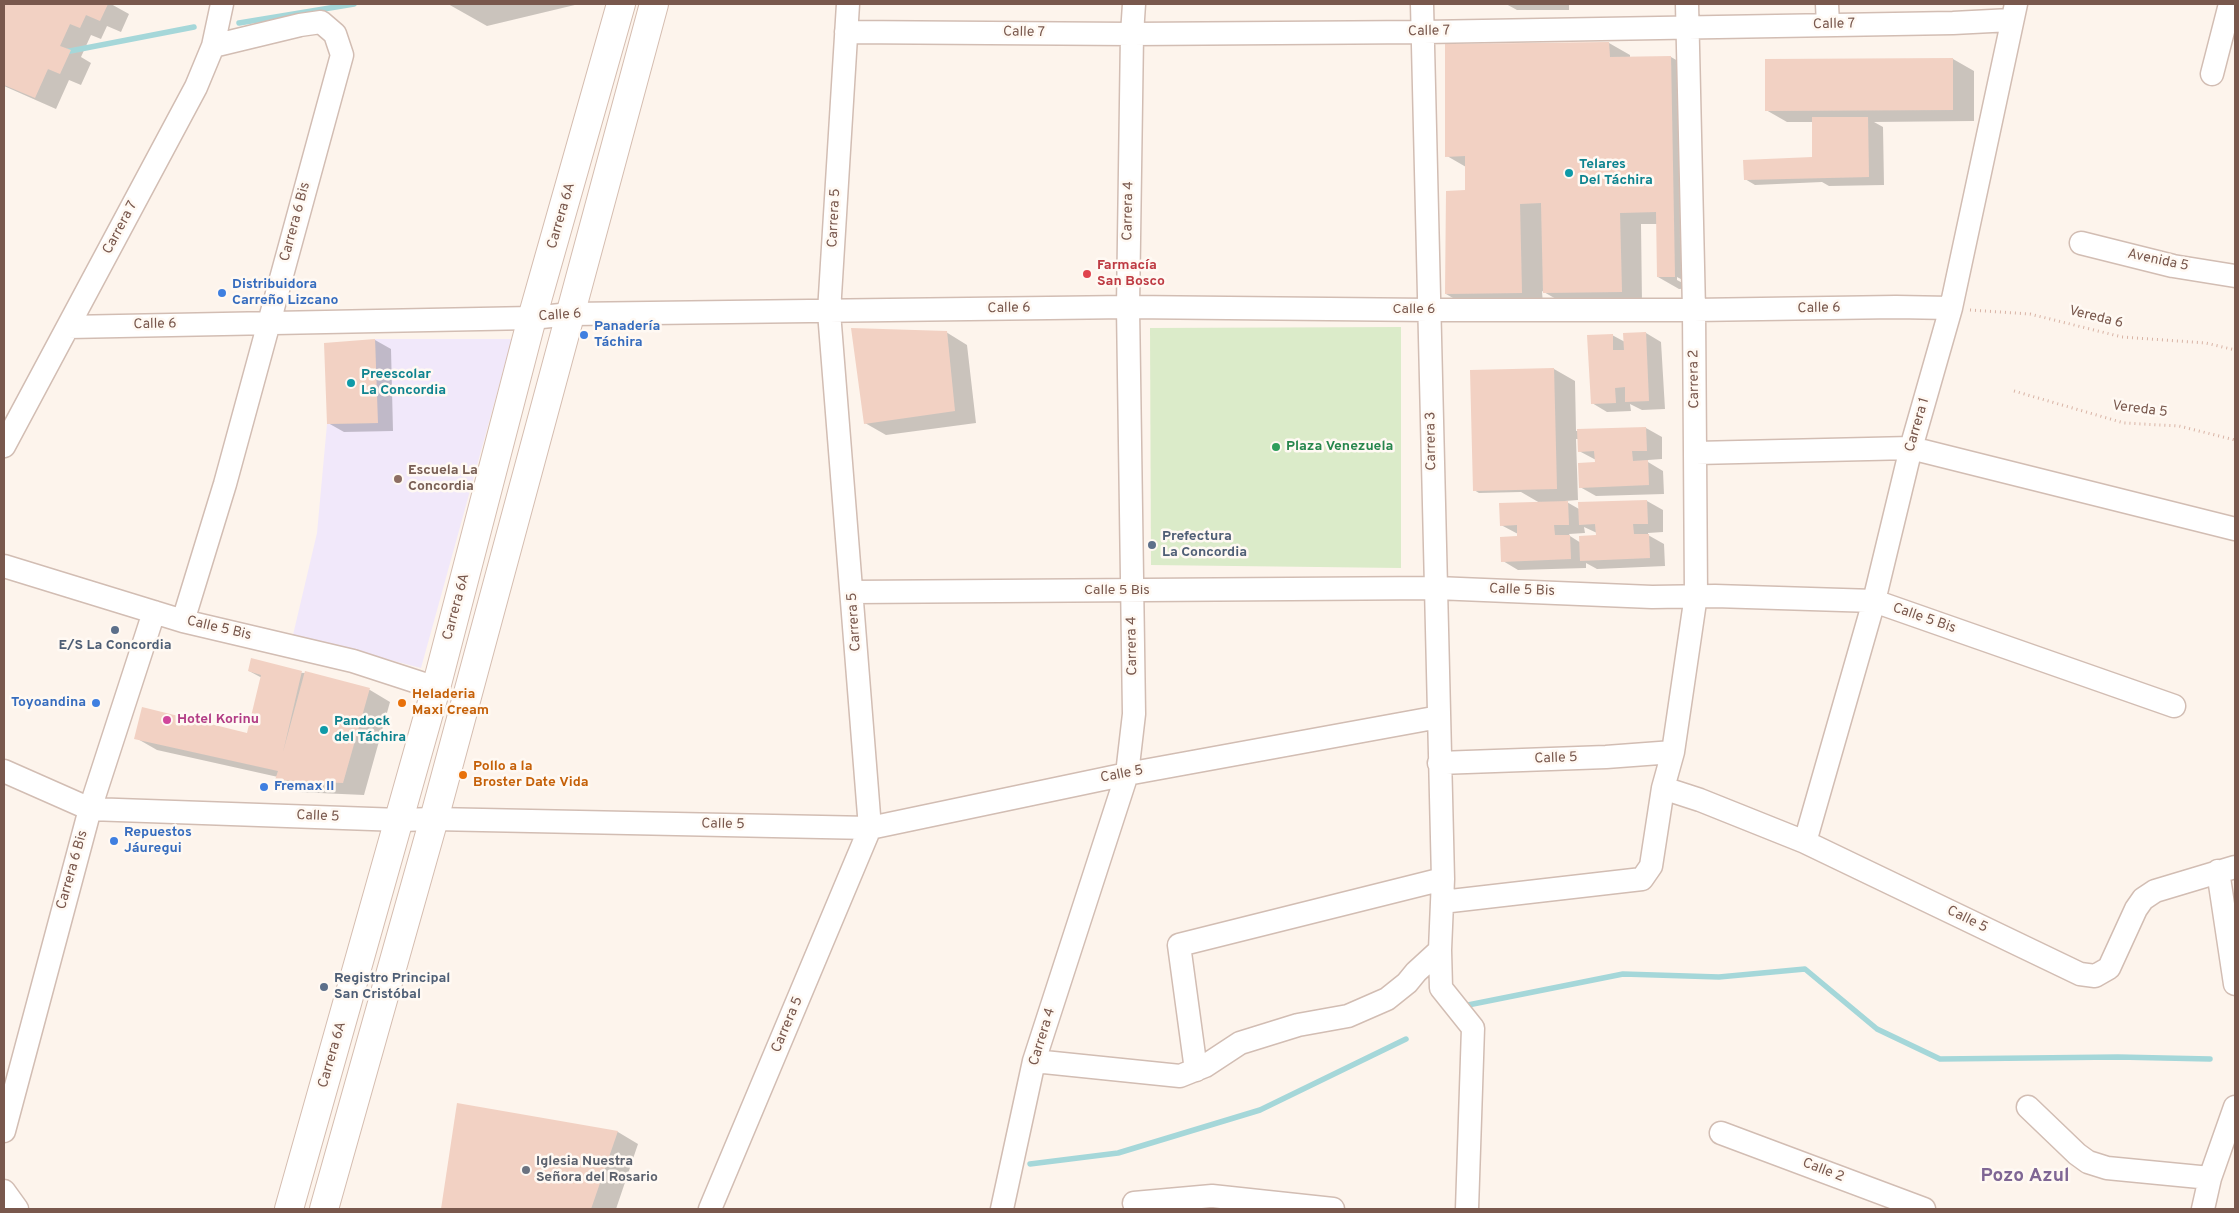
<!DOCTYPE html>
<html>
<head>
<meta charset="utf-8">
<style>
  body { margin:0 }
  #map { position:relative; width:2239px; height:1213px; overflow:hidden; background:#fdf4ec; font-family:Overpass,sans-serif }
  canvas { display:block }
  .frame { position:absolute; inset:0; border:5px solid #79584d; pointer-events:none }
</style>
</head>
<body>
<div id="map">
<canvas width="2239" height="1213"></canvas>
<div class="frame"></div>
</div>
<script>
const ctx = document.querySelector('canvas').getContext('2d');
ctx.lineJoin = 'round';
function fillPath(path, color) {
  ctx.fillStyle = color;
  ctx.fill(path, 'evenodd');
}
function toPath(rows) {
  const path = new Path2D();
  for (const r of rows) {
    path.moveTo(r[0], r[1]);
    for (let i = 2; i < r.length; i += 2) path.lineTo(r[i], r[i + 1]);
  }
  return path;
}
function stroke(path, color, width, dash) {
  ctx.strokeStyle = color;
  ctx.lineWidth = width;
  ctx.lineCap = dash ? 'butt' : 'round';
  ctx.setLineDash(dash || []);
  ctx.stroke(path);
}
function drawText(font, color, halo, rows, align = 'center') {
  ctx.font = font + ' Overpass,sans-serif';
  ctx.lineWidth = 5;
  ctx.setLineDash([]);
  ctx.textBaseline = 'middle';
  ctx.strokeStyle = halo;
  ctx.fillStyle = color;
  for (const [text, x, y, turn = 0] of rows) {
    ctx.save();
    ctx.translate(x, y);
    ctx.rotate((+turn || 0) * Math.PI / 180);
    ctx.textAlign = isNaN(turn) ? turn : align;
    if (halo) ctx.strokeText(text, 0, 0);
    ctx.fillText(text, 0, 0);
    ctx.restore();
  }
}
fillPath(toPath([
  [375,339,512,339,421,668,293,635,317,533,327,424,377,423]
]), '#f1e8fa');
fillPath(toPath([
  [1401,327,1401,568,1151,565,1150,328]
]), '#dbebc9');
fillPath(toPath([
  [4,4,111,4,129,14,121,32,107,26,101,39,91,35,81,57,91,63,81,85,69,80,56,109,4,86],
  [448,4,579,4,487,26],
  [1506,4,1569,4,1569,10,1517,10],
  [1609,43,1630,55,1630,58,1671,57,1692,69,1696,287,1677,277,1677,280,1692,288,1679,289,1658,277,1657,224,1641,224,1642,303,1565,304,1542,291,1543,305,1467,306,1446,294,1466,192,1466,167,1447,156],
  [1953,59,1974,71,1974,121,1874,122,1883,127,1884,185,1829,186,1822,182,1755,185,1745,179,1814,160,1813,122,1787,122,1766,110],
  [946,332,967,345,976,423,886,435,865,423],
  [1646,333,1661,342,1665,409,1642,410,1630,404,1631,411,1607,412,1592,403,1612,335,1625,342],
  [375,340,391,349,393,431,344,432,328,423,325,344],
  [1554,369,1575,381,1576,431,1646,428,1662,437,1662,459,1648,460,1648,462,1663,471,1664,494,1596,496,1580,487,1596,463,1596,460,1579,451,1579,439,1576,439,1578,500,1565,501,1579,509,1579,503,1647,501,1663,510,1663,532,1648,533,1648,535,1664,544,1665,566,1597,569,1586,563,1586,568,1518,570,1503,561,1518,537,1518,534,1501,525,1540,503,1521,492,1479,493,1474,490],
  [1584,527,1597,533,1597,536,1581,543,1570,536,1569,534,1585,533],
  [249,671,306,673,370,690,390,702,364,795,297,792,277,780,278,777,157,750,136,738,248,734,262,678],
  [458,1105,618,1132,638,1144,616,1209,443,1209]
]), '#0003');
stroke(toPath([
  [239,23,354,4],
  [65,52,194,27],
  [1463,1006,1623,974,1719,977,1805,969,1877,1029,1940,1059,2118,1057,2210,1059],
  [1030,1164,1118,1153,1260,1110,1406,1039]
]), '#a5d7d9', 5.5);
fillPath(toPath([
  [4,4,108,4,100,21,86,15,80,28,70,24,60,46,71,50,60,74,48,69,35,98,4,85],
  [1609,42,1610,57,1671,56,1675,277,1657,277,1656,212,1620,213,1622,292,1543,293,1541,203,1520,204,1522,293,1445,294,1446,191,1465,190,1465,156,1445,157,1445,44],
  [1953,58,1953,110,1765,111,1765,59],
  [1812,117,1868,117,1869,177,1744,180,1743,160,1812,157],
  [851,328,947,331,955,411,864,424],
  [1646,332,1649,401,1625,402,1625,387,1615,388,1616,403,1591,404,1587,335,1613,334,1613,350,1624,350,1623,333],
  [375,339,378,423,327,424,324,343],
  [1554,368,1557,489,1473,491,1470,370],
  [1646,427,1647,451,1632,451,1633,461,1648,460,1649,485,1579,488,1578,463,1595,462,1594,451,1578,452,1577,429],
  [1647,500,1648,524,1633,524,1634,534,1649,534,1650,558,1580,561,1579,536,1596,535,1595,524,1579,525,1578,502],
  [1568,501,1569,525,1554,525,1555,535,1570,535,1571,559,1501,562,1500,537,1517,536,1517,525,1500,526,1499,503],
  [251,658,302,671,283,752,305,671,370,688,343,783,275,780,278,771,134,739,142,707,247,733,261,675,248,671],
  [457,1103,618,1131,591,1209,441,1209]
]), '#f2d1c3');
const street = toPath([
  [1827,4,1828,25],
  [846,32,1132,34,1424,32,1953,23,2011,20],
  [2212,74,2230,4],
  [2081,243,2173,266,2235,276],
  [68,327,532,318,570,314,1128,307,1429,310,1694,310,1896,307,1951,308],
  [4,446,196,87,213,46,222,4],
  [1696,453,1911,448,2235,529],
  [4,566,183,621,353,661,436,688],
  [852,592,1436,588,1652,597,1715,596,1874,601,2174,706],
  [183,621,225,484,342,55,335,34,321,22,300,25,213,46],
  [1439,763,1606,757,1673,752],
  [4,771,90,809,400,820,434,819,870,828,1127,774,1439,717],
  [1663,788,1700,800,1805,842,2080,974,2095,976,2109,968,2136,909,2143,899,2155,891,2235,867],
  [1805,842,1874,601,1911,448,1951,308,2016,4],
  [2218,871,2235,984],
  [1442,902,1642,879,1651,866,1663,788,1673,752,1696,595,1694,310,1687,4],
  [1440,950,1441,988,1473,1028,1467,1209],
  [1034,1061,1180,1076,1205,1066,1240,1043,1298,1025,1348,1016,1387,999,1407,983,1416,972,1440,950,1443,879,1422,4],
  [1196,1070,1179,945,1443,879],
  [2028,1107,2077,1154,2088,1162,2107,1168,2210,1178],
  [4,1131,90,809,154,612],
  [1721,1133,1924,1209],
  [4,1191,17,1209],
  [1134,1203,1212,1196,1333,1209],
  [710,1209,870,828,829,312,848,4],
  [1002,1209,1034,1061,1127,774,1134,714,1128,307,1132,34,1134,4],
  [2203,1209,2210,1178,2235,1107]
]);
const secondary = toPath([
  [289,1209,436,688,532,318,621,4],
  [324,1209,434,819,654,4]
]);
stroke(street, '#d2bdb3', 25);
stroke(secondary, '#d5bdb0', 30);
stroke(toPath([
  [1970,310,2030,314,2122,337,2206,343,2235,350],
  [2014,391,2124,423,2179,426,2235,440]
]), '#d8b3a5', 3, [1, 4]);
stroke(street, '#fff', 22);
stroke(secondary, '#fff', 28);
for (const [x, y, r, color] of [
  [1569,173,5,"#0f9aa8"],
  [1087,274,5,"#e0444e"],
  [222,293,5,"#3f7fe0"],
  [584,335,5,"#3f7fe0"],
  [351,383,5,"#0f9aa8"],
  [1276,447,5,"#2e9e5b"],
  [398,479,5,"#8d6e63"],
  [1152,545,5,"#5c6f8a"],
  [115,630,5,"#5c6f8a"],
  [96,703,5,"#3f7fe0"],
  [402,703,5,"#e8710a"],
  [167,720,5,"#d1479c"],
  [324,730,5,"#0f9aa8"],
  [463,775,5,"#e8710a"],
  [264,787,5,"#3f7fe0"],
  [114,841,5,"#3f7fe0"],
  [324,987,5,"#5c6f8a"],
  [526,1170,5,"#6b7280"]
]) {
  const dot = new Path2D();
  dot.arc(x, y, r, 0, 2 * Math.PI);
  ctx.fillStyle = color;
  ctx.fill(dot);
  stroke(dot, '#fff9f3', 2);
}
drawText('14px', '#79584d', '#fff9f3', [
  ["Calle 7",1834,25,-1],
  ["Calle 7",1429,32,-1],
  ["Calle 7",1024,33,1],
  ["Carrera 4",1129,211,-89],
  ["Carrera 6A",562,216,-74],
  ["Carrera 5",835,218,-87],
  ["Carrera 6 Bis",296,222,-75],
  ["Carrera 7",121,228,-62],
  ["Avenida 5",2158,261,12],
  ["Calle 6",1009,309,-1],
  ["Calle 6",1819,309,-1],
  ["Calle 6",1414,310],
  ["Calle 6",560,316,-4],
  ["Vereda 6",2096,318,14],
  ["Calle 6",155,325,-1],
  ["Carrera 2",1695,379,-91],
  ["Vereda 5",2140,410,7],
  ["Carrera 1",1918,425,-74],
  ["Carrera 3",1432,441,-91],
  ["Calle 5 Bis",1117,591],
  ["Calle 5 Bis",1522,591,2],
  ["Carrera 6A",457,607,-75],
  ["Calle 5 Bis",1924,619,19],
  ["Carrera 5",855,622,-94],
  ["Calle 5 Bis",219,629,13],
  ["Carrera 4",1133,646,-91],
  ["Calle 5",1556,759,-2],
  ["Calle 5",1122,775,-11],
  ["Calle 5",318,817,2],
  ["Calle 5",723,825,1],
  ["Carrera 6 Bis",73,870,-74],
  ["Calle 5",1967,920,26],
  ["Carrera 5",788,1025,-67],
  ["Carrera 4",1043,1037,-73],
  ["Carrera 6A",333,1055,-74],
  ["Calle 2",1823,1171,21]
]);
drawText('bold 14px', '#0d838f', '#fff9f3', [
  ["Telares",1579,165],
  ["Del Táchira",1579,181],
  ["Preescolar",361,375],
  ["La Concordia",361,391],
  ["Pandock",334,722],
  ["del Táchira",334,738]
], 'left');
drawText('bold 14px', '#be3a42', '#fff9f3', [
  ["Farmacía",1097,266],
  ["San Bosco",1097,282]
], 'left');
drawText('bold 14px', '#366cbe', '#fff9f3', [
  ["Distribuidora",232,285],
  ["Carreño Lizcano",232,301],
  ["Panadería",594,327],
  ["Táchira",594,343],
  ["Toyoandina",86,703,"right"],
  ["Fremax II",274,787],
  ["Repuestos",124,833],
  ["Jáuregui",124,849]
], 'left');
drawText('bold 14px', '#27864d', '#fff9f3', [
  ["Plaza Venezuela",1286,447]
], 'left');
drawText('bold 14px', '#785e54', '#fff9f3', [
  ["Escuela La",408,471],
  ["Concordia",408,487]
], 'left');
drawText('bold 14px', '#4e5e75', '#fff9f3', [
  ["Prefectura",1162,537],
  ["La Concordia",1162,553],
  ["E/S La Concordia",115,646,"center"],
  ["Registro Principal",334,979],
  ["San Cristóbal",334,995]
], 'left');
drawText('bold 14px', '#c56008', '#fff9f3', [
  ["Heladeria",412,695],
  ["Maxi Cream",412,711],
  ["Pollo a la",473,767],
  ["Broster Date Vida",473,783]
], 'left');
drawText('bold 14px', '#b23c85', '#fff9f3', [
  ["Hotel Korinu",177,720]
], 'left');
drawText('bold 14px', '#5b616d', '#fff9f3', [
  ["Iglesia Nuestra",536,1162],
  ["Señora del Rosario",536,1178]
], 'left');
drawText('bold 19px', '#7f6694', '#fff9f3', [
  ["Pozo Azul",2025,1177]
]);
</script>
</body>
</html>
